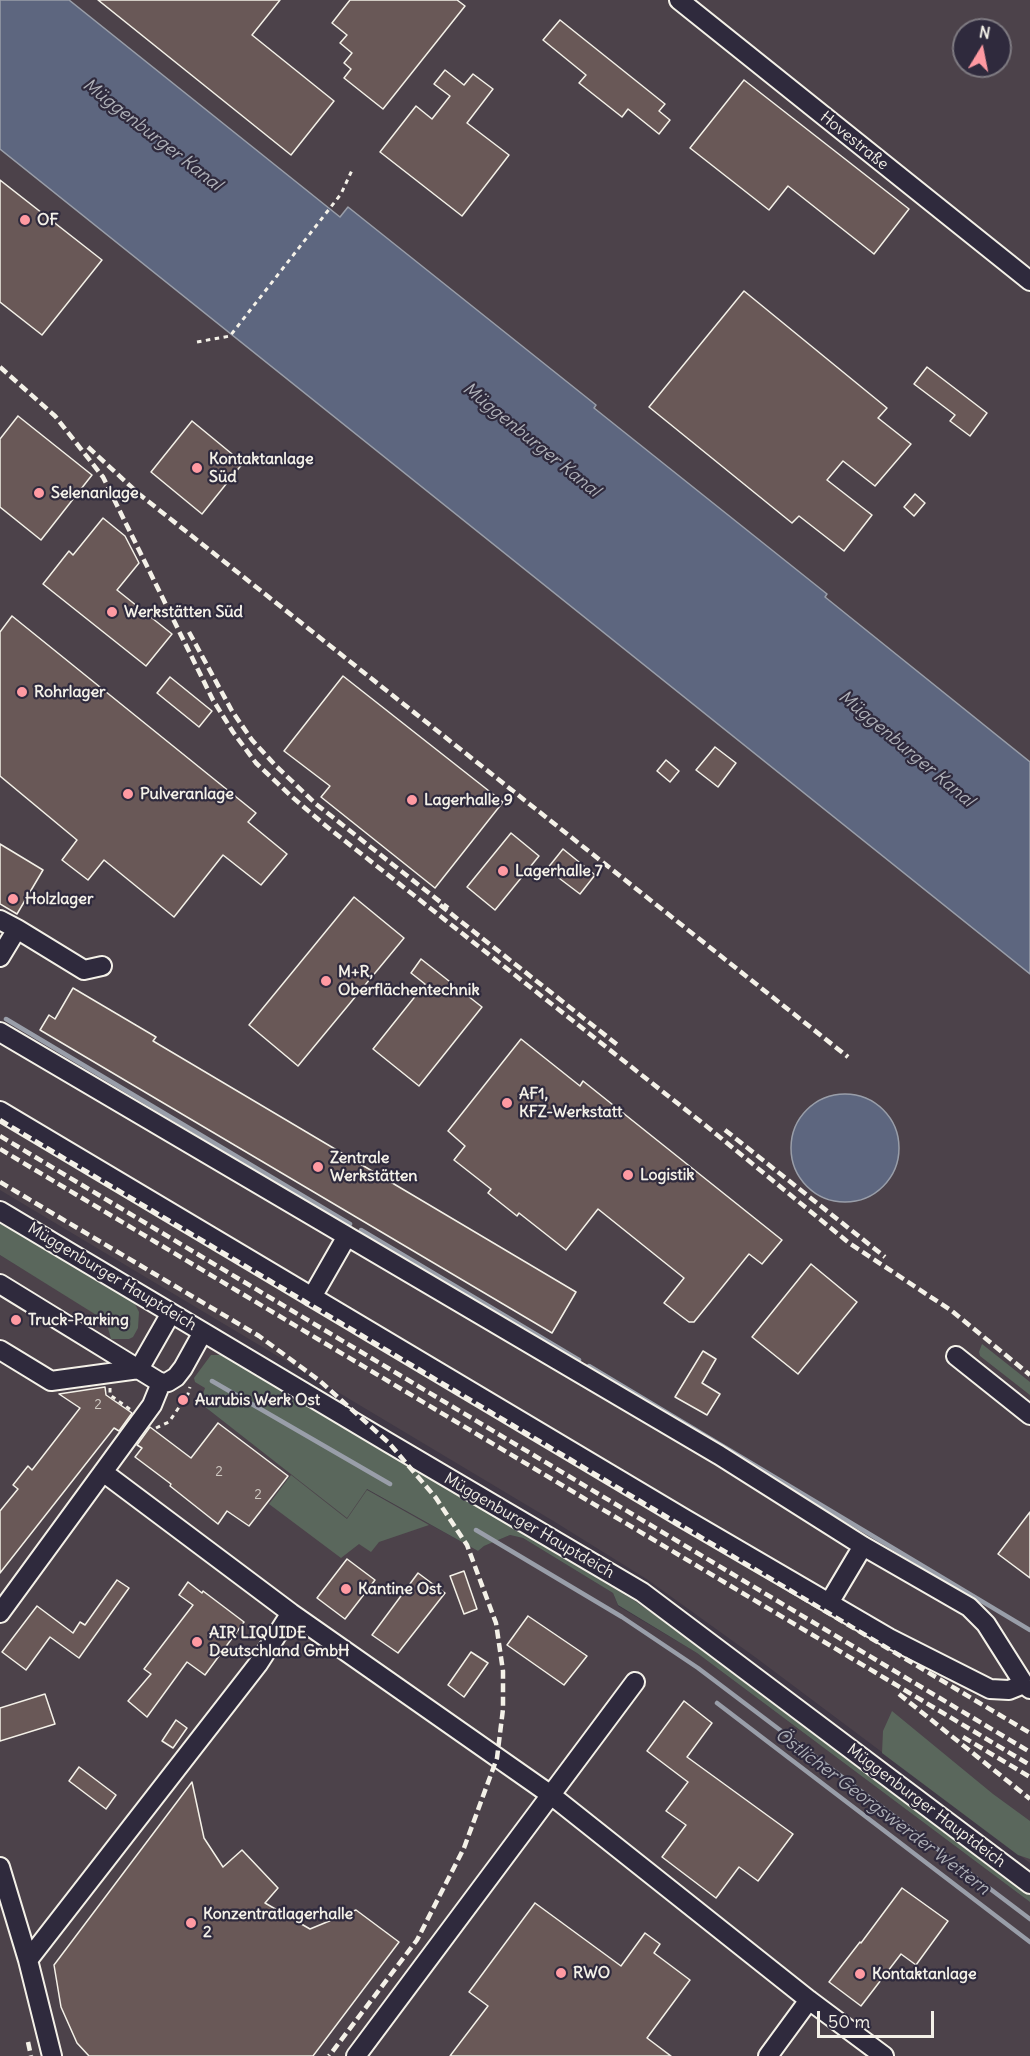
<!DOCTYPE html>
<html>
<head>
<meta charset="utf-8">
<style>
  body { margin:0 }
  #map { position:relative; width:1030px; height:2056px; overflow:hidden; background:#403845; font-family:Delius,sans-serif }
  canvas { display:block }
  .north { position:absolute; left:952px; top:18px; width:60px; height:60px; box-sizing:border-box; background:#2f2a3d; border:2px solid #7e7a81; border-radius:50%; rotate:10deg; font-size:16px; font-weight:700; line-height:24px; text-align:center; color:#f4f1e8 }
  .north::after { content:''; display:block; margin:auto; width:21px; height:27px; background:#ff9aa2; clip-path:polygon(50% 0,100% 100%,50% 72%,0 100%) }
  .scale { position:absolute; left:817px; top:2011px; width:117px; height:27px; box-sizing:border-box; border:3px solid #f4f1e8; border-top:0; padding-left:8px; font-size:18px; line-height:21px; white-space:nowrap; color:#f4f1e8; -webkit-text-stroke:4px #2f2a3d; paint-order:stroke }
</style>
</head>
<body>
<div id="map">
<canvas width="1030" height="2056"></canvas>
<div class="north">N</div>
<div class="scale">50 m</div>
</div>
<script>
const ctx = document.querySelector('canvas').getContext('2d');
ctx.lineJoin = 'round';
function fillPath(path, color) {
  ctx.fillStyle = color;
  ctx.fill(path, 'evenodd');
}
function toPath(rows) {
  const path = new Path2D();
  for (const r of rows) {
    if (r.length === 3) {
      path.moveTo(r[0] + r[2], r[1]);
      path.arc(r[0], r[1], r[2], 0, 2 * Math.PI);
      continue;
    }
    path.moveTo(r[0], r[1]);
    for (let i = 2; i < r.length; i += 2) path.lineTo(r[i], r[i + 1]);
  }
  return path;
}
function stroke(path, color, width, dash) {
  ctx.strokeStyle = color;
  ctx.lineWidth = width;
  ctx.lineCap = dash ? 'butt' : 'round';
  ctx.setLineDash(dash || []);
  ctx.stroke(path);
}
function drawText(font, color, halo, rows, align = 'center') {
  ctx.font = font + ' Delius,sans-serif';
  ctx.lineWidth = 4.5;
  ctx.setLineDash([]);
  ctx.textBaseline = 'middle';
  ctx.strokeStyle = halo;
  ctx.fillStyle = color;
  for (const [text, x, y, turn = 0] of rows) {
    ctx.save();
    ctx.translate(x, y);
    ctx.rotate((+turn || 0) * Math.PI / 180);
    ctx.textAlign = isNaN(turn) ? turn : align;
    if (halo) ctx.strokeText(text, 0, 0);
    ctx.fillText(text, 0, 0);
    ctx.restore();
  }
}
fillPath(toPath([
  [69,0,1030,0,1030,762,825,597,827,594,594,408,596,405,348,207,340,217],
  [964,30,1000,30,1000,66,964,66],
  [0,149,1030,974,1030,1863,755,1657,648,1580,555,1522,0,1190],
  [0,1255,106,1320,122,1294,224,1355,200,1403,347,1517,366,1489,478,1551,484,1546,510,1535,523,1538,613,1593,618,1606,697,1653,1030,1902,1030,2056,0,2056]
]), '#4c424a');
fillPath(toPath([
  [0,1222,129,1298,135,1304,139,1312,138,1328,133,1337,129,1339,111,1339,106,1321,0,1255],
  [982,1344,1030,1382,1030,1395,980,1356,979,1352],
  [211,1355,224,1355,632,1599,701,1647,1030,1895,1030,1902,697,1653,618,1605,613,1593,523,1538,510,1535,484,1546,478,1551,367,1489,347,1518,200,1403,205,1388,195,1382,194,1378],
  [291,1475,347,1519,367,1490,429,1525,379,1542,371,1552,359,1544,341,1558,269,1504],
  [892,1711,993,1794,1030,1821,1030,1859,1018,1855,882,1753,883,1731]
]), '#5a675c');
const water = toPath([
  [0,0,69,0,340,217,348,207,596,405,594,408,827,594,825,597,1030,762,1030,974,0,149,0,0],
  [845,1148,54]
]);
fillPath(water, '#5d667f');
stroke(water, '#999ea9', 1.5);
stroke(toPath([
  [6,1019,350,1224],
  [361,1230,579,1360],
  [589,1366,1030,1630],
  [212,1381,390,1484],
  [476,1530,622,1617,698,1668,1030,1919],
  [717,1703,1030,1942]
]), '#999ea9', 4.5);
const building = toPath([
  [98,0,280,0,252,35,334,101,291,155,98,0],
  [350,0,457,0,465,6,383,109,344,78,351,69,344,63,352,53,340,43,347,35,332,23,350,0],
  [560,20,665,104,659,111,670,120,659,134,628,109,622,117,579,83,586,75,543,40,560,20],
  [445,70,464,85,473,74,493,89,467,123,509,155,462,216,380,152,416,106,432,119,450,96,434,84,445,70],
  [744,80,909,209,874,254,788,186,769,210,690,148,744,80],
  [0,180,102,260,42,335,0,302,0,180],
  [744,291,887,408,878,418,911,444,875,486,843,461,827,480,872,515,844,551,799,516,792,523,649,407,744,291],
  [927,367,987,413,970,436,950,421,955,415,914,384,927,367],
  [18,416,92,475,41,540,0,507,0,439,18,416],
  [192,421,243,463,202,514,151,472,192,421],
  [915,494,925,503,914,516,904,507,915,494],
  [103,518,125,536,139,563,117,590,172,634,146,666,43,584,69,551,73,555,103,518],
  [12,616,256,813,248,822,287,854,261,885,223,855,174,917,104,860,88,880,62,860,77,840,0,776,0,632,12,616],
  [343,676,503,802,435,888,321,797,330,786,284,751,343,676],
  [170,677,212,711,199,727,157,693,170,677],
  [715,747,736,763,718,787,696,770,715,747],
  [666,760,679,771,670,782,657,771,666,760],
  [511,833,539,856,495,910,467,887,511,833],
  [0,844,43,870,17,914,0,904,0,844],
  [563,849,595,875,580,894,547,869,563,849],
  [354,897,404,938,298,1066,249,1025,354,897],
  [421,959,482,1007,419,1086,373,1049,425,984,411,973,421,959],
  [73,988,156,1037,153,1041,576,1292,552,1333,40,1030,49,1015,55,1019,73,988],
  [521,1039,580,1086,583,1081,782,1240,762,1264,749,1254,694,1322,689,1322,664,1303,684,1278,598,1209,566,1250,519,1213,517,1216,488,1193,491,1189,454,1160,465,1146,448,1131,521,1039],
  [811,1264,857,1302,798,1374,752,1337,811,1264],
  [703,1351,716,1359,702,1383,720,1394,707,1415,675,1397,703,1351],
  [105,1387,106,1395,132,1413,119,1431,114,1428,0,1573,0,1511,18,1489,13,1485,28,1466,32,1470,80,1408,59,1394,105,1387],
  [218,1423,288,1476,249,1526,227,1511,218,1524,170,1486,171,1484,135,1457,142,1448,137,1445,150,1427,191,1458,218,1423],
  [1030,1512,1030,1578,998,1554,1030,1512],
  [347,1559,375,1580,345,1619,317,1598,347,1559],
  [464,1571,477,1609,464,1614,450,1576,464,1571],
  [418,1573,445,1593,398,1653,372,1635,418,1573],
  [117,1580,129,1588,79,1658,50,1637,26,1670,2,1652,37,1606,73,1633,80,1622,85,1625,117,1580],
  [188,1582,202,1593,203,1591,244,1622,205,1675,187,1662,147,1717,128,1701,151,1674,144,1669,193,1605,179,1595,188,1582],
  [528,1616,587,1656,564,1685,507,1645,528,1616],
  [471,1652,488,1663,464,1697,448,1685,471,1652],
  [45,1694,55,1724,0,1741,0,1708,45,1694],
  [684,1701,712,1723,687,1757,793,1834,758,1881,739,1867,716,1898,662,1857,686,1825,666,1811,688,1782,647,1751,684,1701],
  [176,1720,187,1728,173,1748,162,1741,176,1720],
  [79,1767,116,1795,106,1809,69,1781,79,1767],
  [192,1782,204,1838,223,1867,242,1850,278,1888,265,1903,310,1929,356,1910,399,1942,313,2056,89,2056,77,2043,61,2007,54,1965,192,1782],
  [902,1888,948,1921,916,1965,901,1954,861,2006,829,1982,860,1942,861,1943,902,1888],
  [535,1903,621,1966,645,1933,660,1944,654,1953,690,1980,647,2038,671,2056,450,2056,488,2006,469,1992,535,1903]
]);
fillPath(building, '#695857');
stroke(building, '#f4f1e8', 1.5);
const minor = toPath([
  [679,0,1030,281],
  [0,920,17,929],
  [0,957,17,929,84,970,102,966],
  [0,1032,719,1455,863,1546,969,1607,986,1624,1024,1684,1030,1689],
  [0,1111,685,1519,889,1638,990,1689,1009,1690,1024,1684],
  [0,1211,389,1443,642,1592,1030,1884],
  [0,1284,161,1383,168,1382,176,1377,183,1368,203,1332],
  [312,1297,347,1236],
  [0,1350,51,1381,139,1369],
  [956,1356,1030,1415],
  [139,1369,171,1313],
  [103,1472,291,1613,551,1795,809,2000,884,2056],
  [829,1603,863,1546],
  [0,1613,152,1405,161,1383],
  [0,1867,28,1960,52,2056],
  [28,1960,258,1664,291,1613],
  [356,2056,635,1682],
  [768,2056,809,2000]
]);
stroke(minor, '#f4f1e8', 22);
stroke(toPath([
  [197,342,230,336,341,194,353,168],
  [110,1388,110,1395,131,1410],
  [156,1428,169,1422,188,1394,190,1387]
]), '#f4f1e8', 3, [4.5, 4.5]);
stroke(minor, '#2f2a3d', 18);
stroke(toPath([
  [0,367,55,416,103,477,213,700,233,732,256,763,291,796,326,826,705,1125,849,1243,952,1311,1030,1375],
  [88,447,139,494,848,1057],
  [189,632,232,711,252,740,276,766,316,804,448,908],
  [440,905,619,1046],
  [0,1120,1030,1733],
  [725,1130,885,1257],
  [0,1136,1030,1752],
  [0,1149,1030,1765],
  [0,1182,259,1336,320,1381,389,1443,436,1498,467,1545,496,1623,503,1671,503,1709,497,1758,464,1848,417,1940,329,2056],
  [899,1694,1030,1799],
  [963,1737,1030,1777],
  [28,2042,31,2056]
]), '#f4f1e8', 4.5, [9, 4.5]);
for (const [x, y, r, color] of [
  [25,220,6,"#ff9aa2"],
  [197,468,6,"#ff9aa2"],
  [39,493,6,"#ff9aa2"],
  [112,612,6,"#ff9aa2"],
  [22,692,6,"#ff9aa2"],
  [128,794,6,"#ff9aa2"],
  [412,800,6,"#ff9aa2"],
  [503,871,6,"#ff9aa2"],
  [13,899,6,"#ff9aa2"],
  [326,981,6,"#ff9aa2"],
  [507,1103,6,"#ff9aa2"],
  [318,1167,6,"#ff9aa2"],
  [628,1175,6,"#ff9aa2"],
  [16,1320,6,"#ff9aa2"],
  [183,1400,6,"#ff9aa2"],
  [346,1589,6,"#ff9aa2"],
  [197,1642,6,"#ff9aa2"],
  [191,1923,6,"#ff9aa2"],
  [561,1973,6,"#ff9aa2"],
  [860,1974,6,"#ff9aa2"]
]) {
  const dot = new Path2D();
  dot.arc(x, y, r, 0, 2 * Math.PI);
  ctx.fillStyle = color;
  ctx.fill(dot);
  stroke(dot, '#2f2a3d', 2);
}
drawText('14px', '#d1cbc4', null, [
  ["2",98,1405],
  ["2",219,1472],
  ["2",258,1495]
]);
drawText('16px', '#f4f1e8', '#2f2a3d', [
  ["Hovestraße",854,141,39],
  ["Müggenburger Hauptdeich",112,1277,31],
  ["Müggenburger Hauptdeich",529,1526,30],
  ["Müggenburger Hauptdeich",926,1806,37]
]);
drawText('bold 16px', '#f4f1e8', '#2f2a3d', [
  ["OF",37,220],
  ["Kontaktanlage",209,459],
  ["Süd",209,477],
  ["Selenanlage",51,493],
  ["Werkstätten Süd",124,612],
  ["Rohrlager",34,692],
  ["Pulveranlage",140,794],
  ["Lagerhalle 9",424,800],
  ["Lagerhalle 7",515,871],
  ["Holzlager",25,899],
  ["M+R,",338,972],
  ["Oberflächentechnik",338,990],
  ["AF1,",519,1094],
  ["KFZ-Werkstatt",519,1112],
  ["Zentrale",330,1158],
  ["Werkstätten",330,1176],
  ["Logistik",640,1175],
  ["Truck-Parking",28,1320],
  ["Aurubis Werk Ost",195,1400],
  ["Kantine Ost",358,1589],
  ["AIR LIQUIDE",209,1633],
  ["Deutschland GmbH",209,1651],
  ["Konzentratlagerhalle",203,1914],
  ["2",203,1932],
  ["RWO",573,1973],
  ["Kontaktanlage",872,1974]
], 'left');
drawText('italic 18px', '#b0b2b9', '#2f2a3d', [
  ["Müggenburger Kanal",152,135,38],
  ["Müggenburger Kanal",531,440,39],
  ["Müggenburger Kanal",906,749,40],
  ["Östlicher Georgswerder Wettern",882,1812,37]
]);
</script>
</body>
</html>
